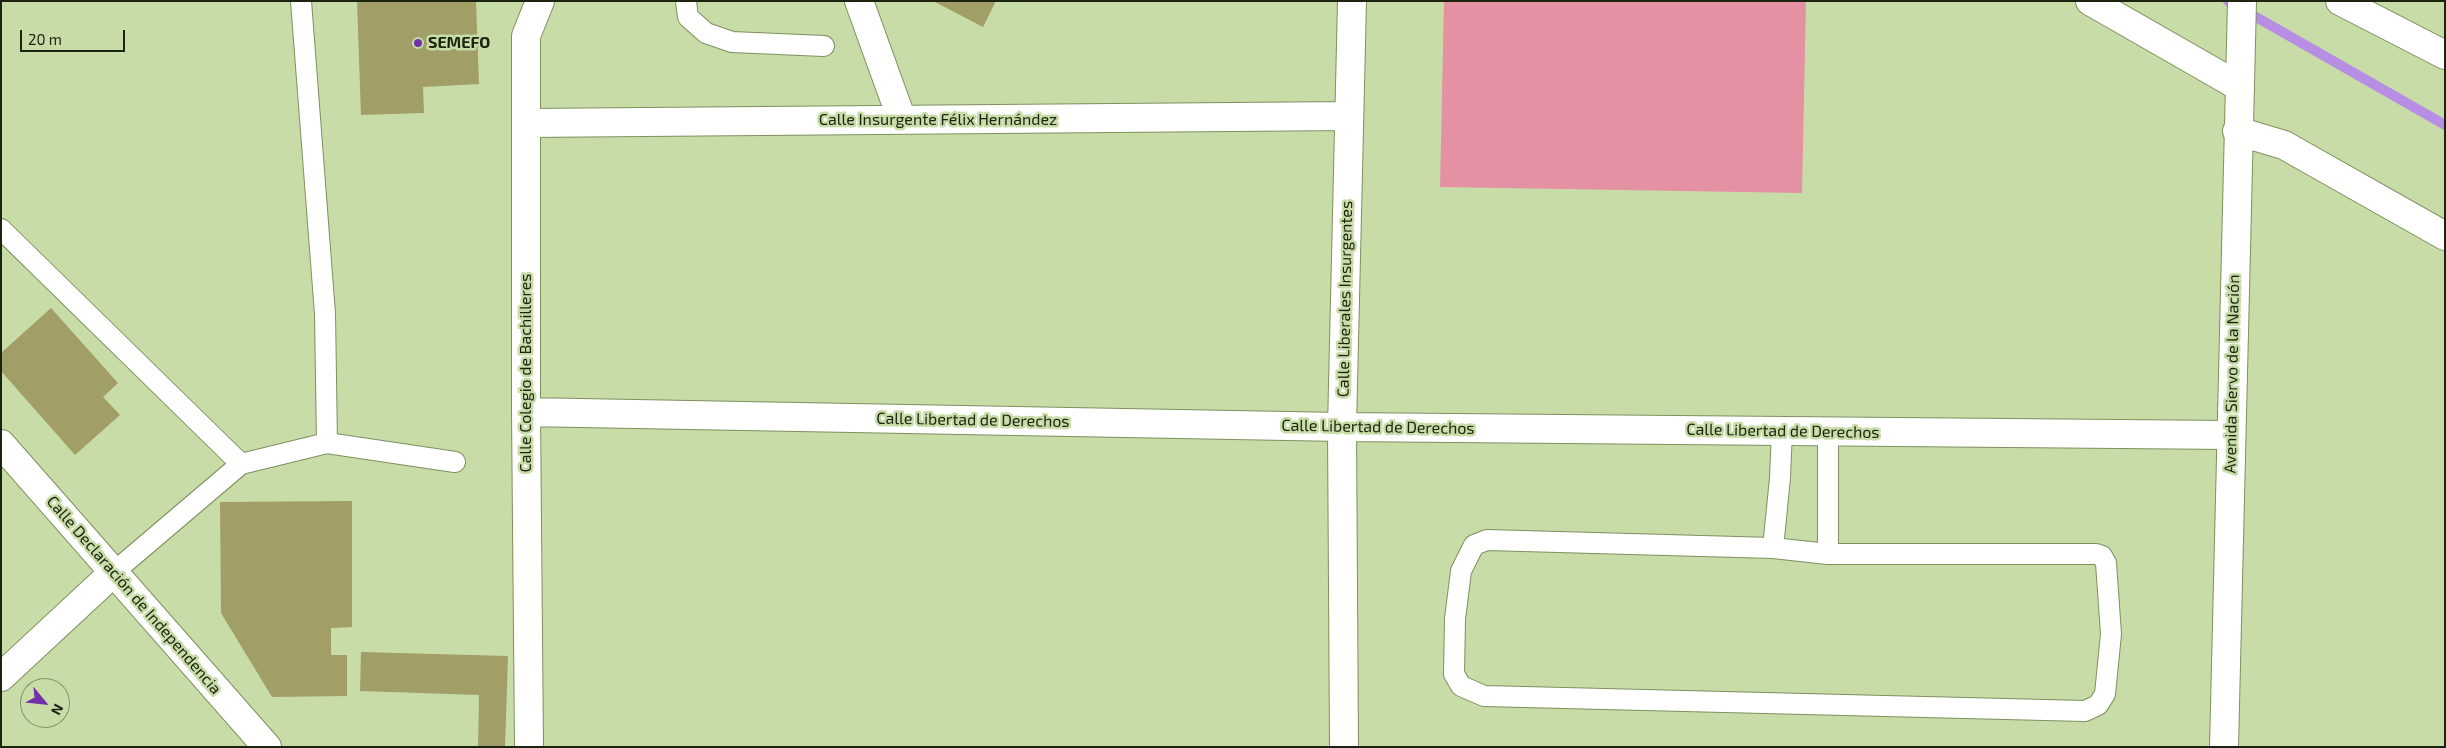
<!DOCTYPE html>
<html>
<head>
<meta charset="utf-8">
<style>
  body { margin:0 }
  #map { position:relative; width:2446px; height:748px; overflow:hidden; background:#c8dca8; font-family:"Exo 2",sans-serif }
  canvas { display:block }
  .frame { position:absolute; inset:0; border:2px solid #1c230f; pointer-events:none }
  .north { position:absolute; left:20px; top:678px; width:50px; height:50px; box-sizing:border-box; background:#c8dca8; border:1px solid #83926b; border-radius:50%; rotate:118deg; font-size:14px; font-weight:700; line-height:20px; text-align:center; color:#1c230f }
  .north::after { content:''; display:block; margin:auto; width:18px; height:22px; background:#7132a7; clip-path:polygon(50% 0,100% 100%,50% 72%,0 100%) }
  .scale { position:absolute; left:20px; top:30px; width:105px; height:22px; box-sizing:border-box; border:2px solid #1c230f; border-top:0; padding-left:6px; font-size:15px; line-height:18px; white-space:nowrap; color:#1c230f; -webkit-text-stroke:4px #c8dca8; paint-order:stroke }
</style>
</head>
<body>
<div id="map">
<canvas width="2446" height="748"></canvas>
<div class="frame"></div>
<div class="north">N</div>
<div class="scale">20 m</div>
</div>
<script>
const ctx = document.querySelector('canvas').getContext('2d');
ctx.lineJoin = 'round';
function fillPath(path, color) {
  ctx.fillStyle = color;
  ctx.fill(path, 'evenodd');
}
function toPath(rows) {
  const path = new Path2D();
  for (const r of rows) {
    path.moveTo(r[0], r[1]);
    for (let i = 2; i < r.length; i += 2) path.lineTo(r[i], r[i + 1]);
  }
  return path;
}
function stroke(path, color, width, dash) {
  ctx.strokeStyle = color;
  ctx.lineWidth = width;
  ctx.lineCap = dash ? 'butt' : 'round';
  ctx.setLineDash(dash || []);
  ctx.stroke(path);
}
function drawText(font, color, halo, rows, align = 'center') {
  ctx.font = font + ' "Exo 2",sans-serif';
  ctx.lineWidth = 5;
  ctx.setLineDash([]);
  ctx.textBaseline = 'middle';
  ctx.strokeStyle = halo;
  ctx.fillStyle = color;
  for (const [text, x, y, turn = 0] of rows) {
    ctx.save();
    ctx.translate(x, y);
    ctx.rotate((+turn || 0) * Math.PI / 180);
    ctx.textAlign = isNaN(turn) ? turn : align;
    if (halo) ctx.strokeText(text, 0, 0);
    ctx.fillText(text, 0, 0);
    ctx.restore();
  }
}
fillPath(toPath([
  [1444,1,1806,1,1802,193,1440,187]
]), '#e591a4');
stroke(toPath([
  [2228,1,2445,125]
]), '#b68ee3', 10);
fillPath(toPath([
  [357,1,476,1,479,84,423,87,424,113,361,115],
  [933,1,996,1,983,27],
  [51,308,118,383,103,397,120,415,75,455,1,371,1,353],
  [352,501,352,627,331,628,331,655,347,655,347,696,272,697,221,613,220,502],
  [361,652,508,656,505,747,478,747,479,695,360,691]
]), '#a19e68');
const lane = toPath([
  [686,1,688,17,706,33,732,42,824,46],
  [1,229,241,464],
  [1828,431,1828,554],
  [327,443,455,462],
  [1487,540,1773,548,1828,554,2096,554,2102,556,2106,563,2111,634,2105,694,2098,705,2085,711,1484,696,1461,686,1454,674,1455,619,1461,571,1474,545,1487,540],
  [1773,548,1780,478,1782,430],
  [114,572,241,464,327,443,325,314,301,1]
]);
const street = toPath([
  [859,1,902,120],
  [2090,1,2240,87],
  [2340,1,2445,55],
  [527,123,1349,116],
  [2237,131,2284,145,2445,236],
  [526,412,1342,427,2230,435],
  [1,444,267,747],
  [1,677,114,572],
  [529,747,526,412,526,36,540,1],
  [1344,747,1342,427,1352,1]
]);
const secondary = toPath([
  [2224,747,2242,1]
]);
stroke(lane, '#7d905e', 22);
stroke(street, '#7d905e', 30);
stroke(secondary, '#7d905e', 30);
stroke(lane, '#fff', 20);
stroke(street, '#fff', 28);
stroke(secondary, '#fff', 28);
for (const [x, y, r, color] of [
  [418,43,5,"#7132a7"]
]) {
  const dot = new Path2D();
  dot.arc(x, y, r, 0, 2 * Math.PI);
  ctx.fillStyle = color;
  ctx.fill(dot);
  stroke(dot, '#c8dca8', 2);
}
drawText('bold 16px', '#1c230f', '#c8dca8', [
  ["SEMEFO",428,43]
], 'left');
drawText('16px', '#1c230f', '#c8dca8', [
  ["Calle Insurgente Félix Hernández",938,120],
  ["Calle Liberales Insurgentes",1345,299,-89],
  ["Calle Colegio de Bachilleres",526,373,-90],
  ["Avenida Siervo de la Nación",2232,374,-89],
  ["Calle Libertad de Derechos",973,420,1],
  ["Calle Libertad de Derechos",1378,427,1],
  ["Calle Libertad de Derechos",1783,431,1],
  ["Calle Declaración de Independencia",134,595,49]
]);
</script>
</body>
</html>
